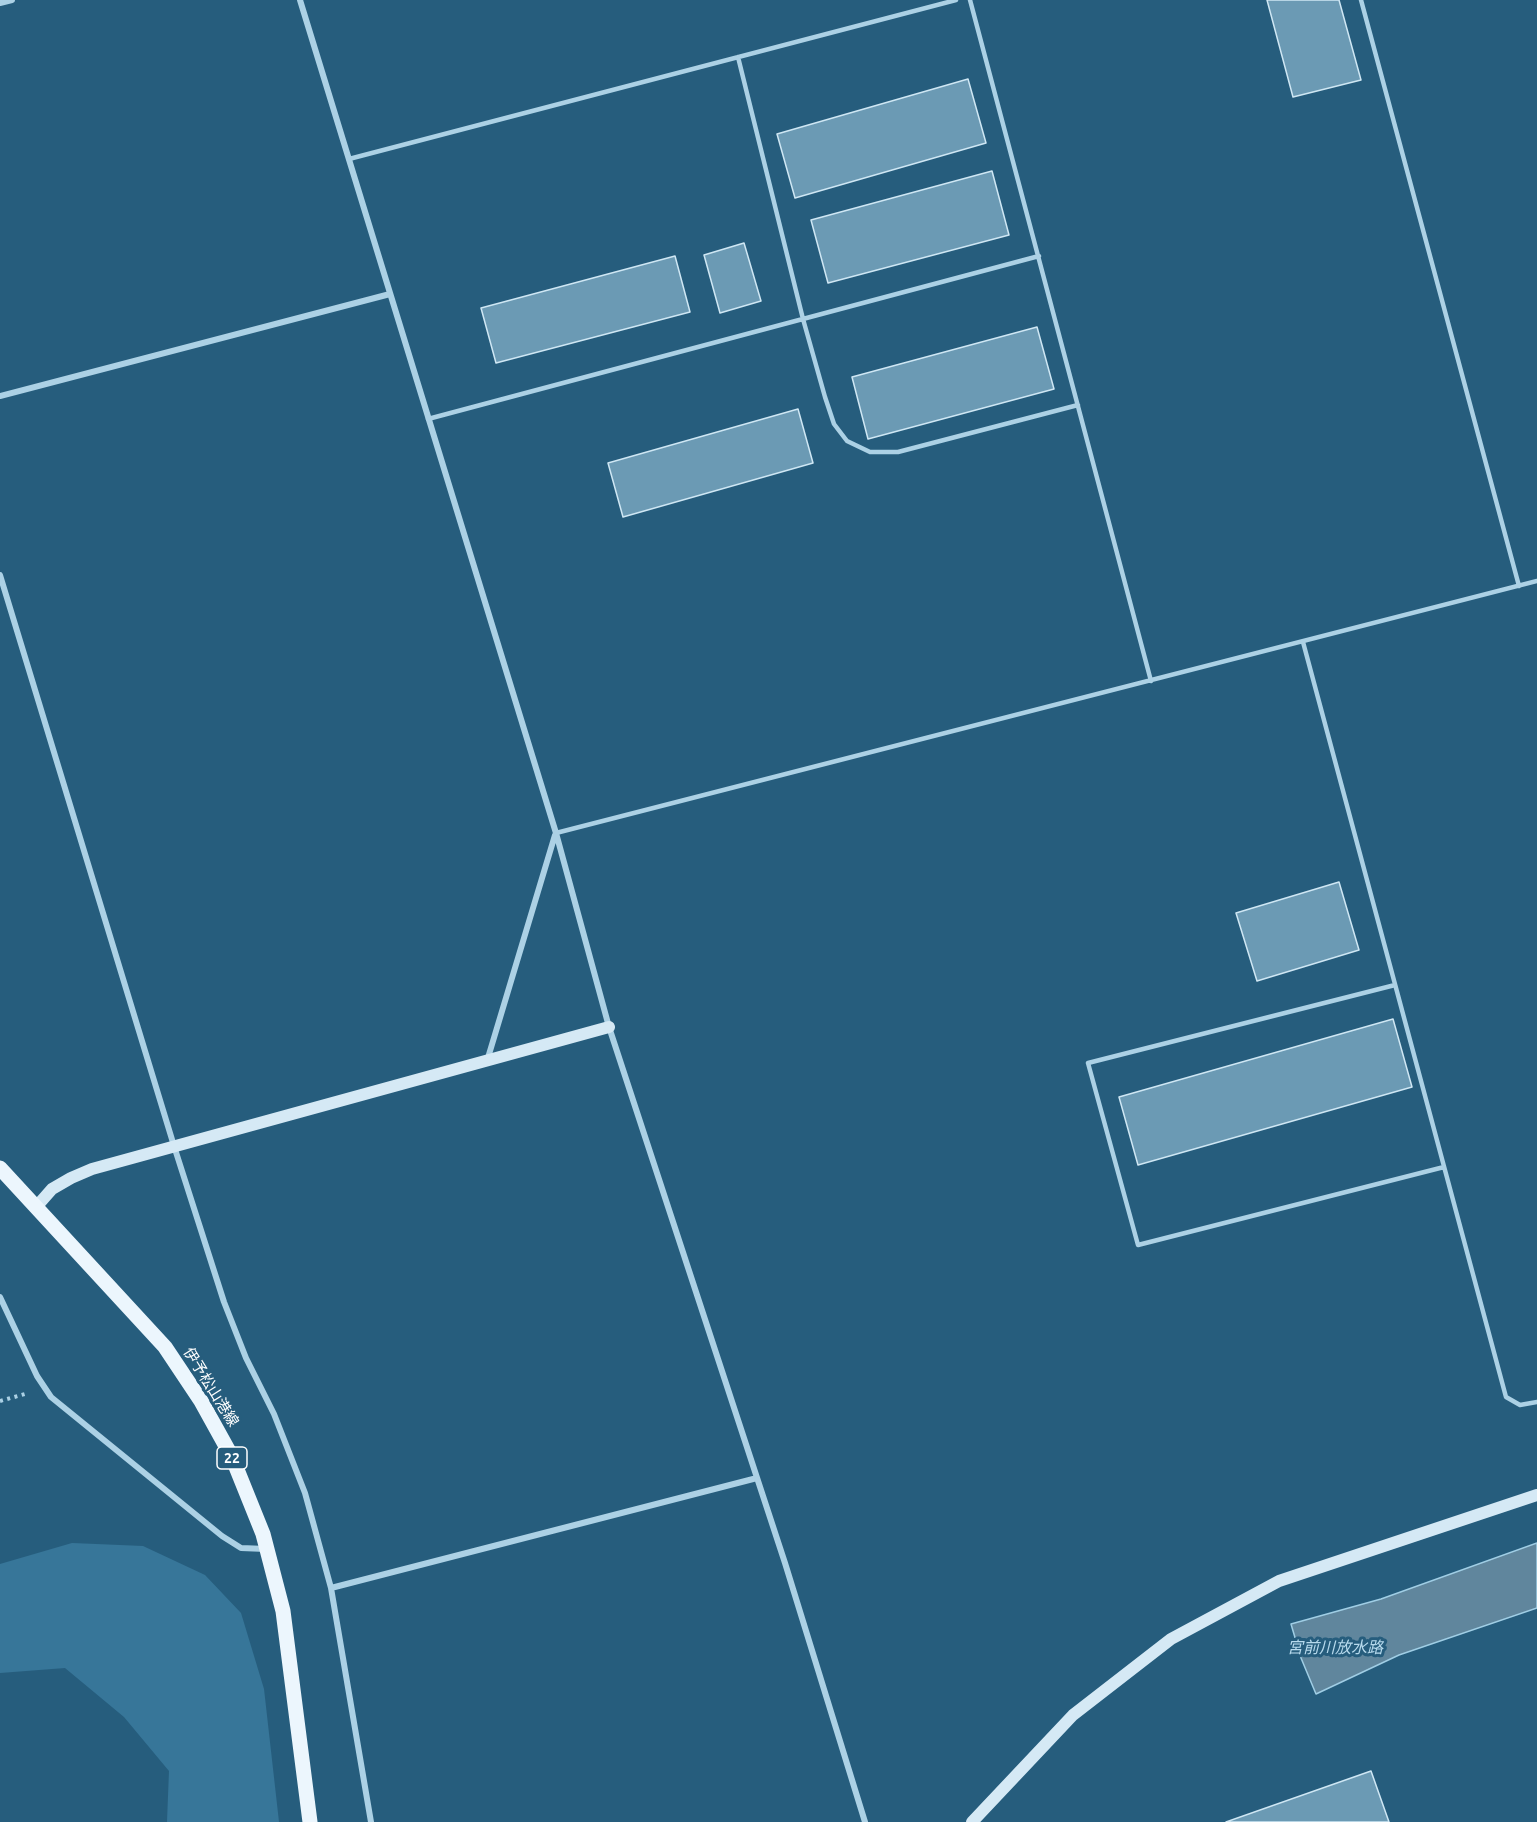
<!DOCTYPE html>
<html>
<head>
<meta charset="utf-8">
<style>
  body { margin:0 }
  canvas { display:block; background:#265d7d }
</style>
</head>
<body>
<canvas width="1537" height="1822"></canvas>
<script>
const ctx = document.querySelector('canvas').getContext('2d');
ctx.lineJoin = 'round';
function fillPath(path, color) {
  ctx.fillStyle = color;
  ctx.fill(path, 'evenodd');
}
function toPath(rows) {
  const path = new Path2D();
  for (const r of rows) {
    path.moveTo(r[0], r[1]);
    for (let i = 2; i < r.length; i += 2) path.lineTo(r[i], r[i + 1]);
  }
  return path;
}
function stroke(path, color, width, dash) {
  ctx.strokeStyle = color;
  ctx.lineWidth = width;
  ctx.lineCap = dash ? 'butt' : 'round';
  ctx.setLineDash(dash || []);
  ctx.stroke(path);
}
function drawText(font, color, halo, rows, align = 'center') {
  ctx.font = font + ' Ubuntu,"Noto Sans JP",sans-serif';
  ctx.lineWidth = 6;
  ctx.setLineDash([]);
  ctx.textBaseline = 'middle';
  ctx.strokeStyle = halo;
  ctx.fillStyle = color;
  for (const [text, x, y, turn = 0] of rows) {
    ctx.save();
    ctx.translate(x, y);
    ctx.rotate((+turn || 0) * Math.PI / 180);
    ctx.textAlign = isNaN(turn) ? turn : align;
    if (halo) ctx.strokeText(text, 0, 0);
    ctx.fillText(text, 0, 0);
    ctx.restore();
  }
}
fillPath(toPath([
  [72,1543,143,1546,205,1575,241,1613,264,1689,279,1822,167,1822,169,1771,124,1717,65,1668,0,1673,0,1564]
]), '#377699');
const water = toPath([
  [1537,1543,1537,1608,1399,1655,1316,1694,1301,1658,1291,1624,1381,1599,1537,1543]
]);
fillPath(water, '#60869d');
stroke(water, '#a0cee5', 1.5);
const building = toPath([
  [1267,0,1339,0,1361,80,1293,97,1267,0],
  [968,79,986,143,795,198,777,134,968,79],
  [992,171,1009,235,828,283,811,220,992,171],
  [744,243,761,301,720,313,704,255,744,243],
  [675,256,690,312,496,363,481,308,675,256],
  [1037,327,1054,389,868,439,852,377,1037,327],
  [798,409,813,463,623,517,608,463,798,409],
  [1339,882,1359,950,1257,981,1236,913,1339,882],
  [1393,1019,1412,1087,1138,1165,1119,1097,1393,1019],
  [1371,1771,1389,1822,1226,1822,1371,1771]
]);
fillPath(building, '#6b9ab4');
stroke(building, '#cfe7f4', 1.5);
stroke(toPath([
  [0,1401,25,1394]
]), '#acd1e5', 4, [3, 4.5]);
stroke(toPath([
  [970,0,1151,681],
  [1361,0,1519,586],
  [738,57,803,319,825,397,834,424,847,441,870,452,898,452,1078,405],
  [349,159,956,0],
  [428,419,1039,256],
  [1303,642,1506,1397,1520,1405,1537,1402],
  [556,833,1537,581],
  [1395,985,1088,1063,1138,1245,1444,1167]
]), '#acd1e5', 4.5);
stroke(toPath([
  [300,0,556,833,609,1027,785,1563,865,1822],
  [0,3,12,0],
  [0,396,390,294],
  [0,575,174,1146,224,1302,246,1358,274,1414,305,1493,331,1588,371,1822],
  [487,1061,555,835],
  [0,1297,37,1376,51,1397,222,1536,241,1548,266,1549],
  [331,1588,757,1478]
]), '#acd1e5', 6);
stroke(toPath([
  [37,1206,52,1189,71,1178,92,1169,609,1027],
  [972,1822,1073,1715,1171,1639,1279,1581,1537,1495]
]), '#d5e9f5', 12);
stroke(toPath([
  [0,1168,165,1347,201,1401,232,1457,263,1534,283,1611,310,1822]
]), '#ecf6fd', 15);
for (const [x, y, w] of [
  [232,1458,30]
]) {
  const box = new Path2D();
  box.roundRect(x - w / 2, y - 11, w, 22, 4.5);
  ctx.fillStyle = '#265d7d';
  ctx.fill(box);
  stroke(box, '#fff', 1.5);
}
drawText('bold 14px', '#fff', null, [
  ["22",232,1458]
]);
drawText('15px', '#fff', '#265d7d', [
  ["伊予松山港線",211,1387,58]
]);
drawText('italic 16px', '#b7daed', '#265d7d', [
  ["宮前川放水路",1335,1648]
]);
</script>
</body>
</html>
